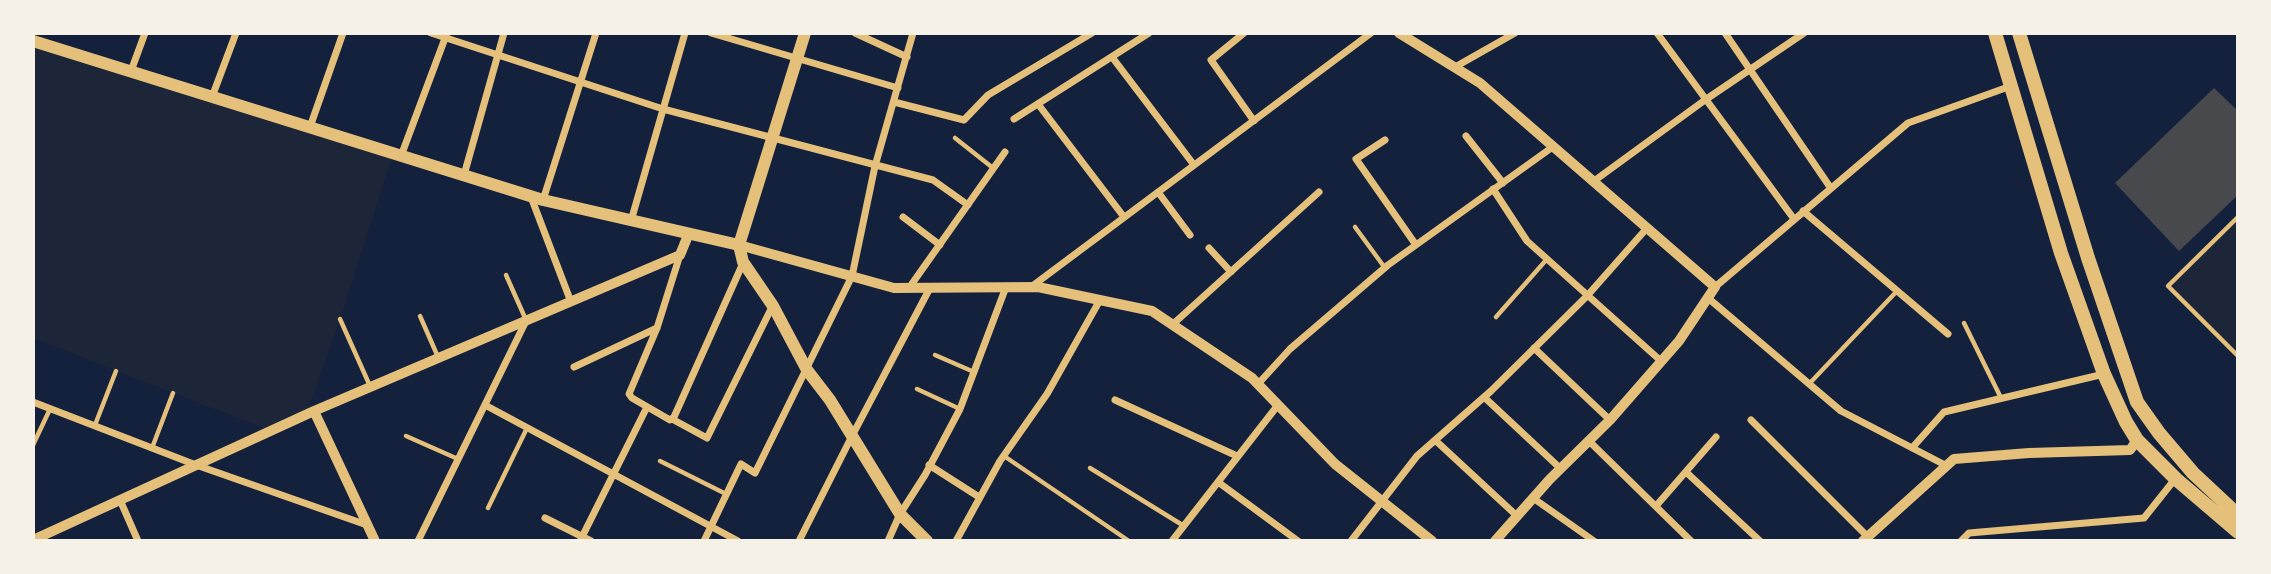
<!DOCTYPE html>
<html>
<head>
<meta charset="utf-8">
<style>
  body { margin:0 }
  #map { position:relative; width:2271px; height:574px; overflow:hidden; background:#14213d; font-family:"Source Serif 4",serif }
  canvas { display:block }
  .frame { position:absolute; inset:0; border:35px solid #f6f1e7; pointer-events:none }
</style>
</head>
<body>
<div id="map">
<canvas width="2271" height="574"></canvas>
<div class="frame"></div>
</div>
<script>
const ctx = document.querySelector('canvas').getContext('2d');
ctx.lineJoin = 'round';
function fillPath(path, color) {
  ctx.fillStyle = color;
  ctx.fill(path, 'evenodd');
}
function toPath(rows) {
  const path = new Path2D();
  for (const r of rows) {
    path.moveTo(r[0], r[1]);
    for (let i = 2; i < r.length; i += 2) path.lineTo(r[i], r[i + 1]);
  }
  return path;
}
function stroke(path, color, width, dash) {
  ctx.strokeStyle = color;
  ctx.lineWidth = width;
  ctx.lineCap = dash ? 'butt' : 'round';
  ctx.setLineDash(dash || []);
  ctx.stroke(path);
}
fillPath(toPath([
  [33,41,393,153,340,319,306,415,271,431,33,338],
  [2238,217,2238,356,2168,286]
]), '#1d2539');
fillPath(toPath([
  [2214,88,2238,111,2238,195,2179,251,2115,183]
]), '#48494c');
stroke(toPath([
  [955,138,993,168],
  [2238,217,2168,286,2238,356],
  [1355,227,1385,268],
  [506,275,526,320],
  [420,316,438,357],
  [1496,317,1547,259],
  [340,319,370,386],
  [1964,323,2001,398],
  [935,355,974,372],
  [1809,384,1897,291],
  [917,389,960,409],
  [95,425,116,371],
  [406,436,458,459],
  [33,445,50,409],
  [152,448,173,393],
  [1004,456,1129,541],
  [660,461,726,494],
  [1090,468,1184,526],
  [488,508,527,428]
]), '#e5c07b', 4.5);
stroke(toPath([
  [431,33,663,109,933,180,968,205],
  [711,33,898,88],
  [855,33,907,57],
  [1244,33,1211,60,1254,121],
  [1657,33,1794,219],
  [1725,33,1830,187],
  [1112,57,1194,165],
  [1455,67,1515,33],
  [131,71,145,33],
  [212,97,236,33],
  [894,102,964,120,988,95,1092,33],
  [1038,104,1124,217],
  [1014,119,1149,33],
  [310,127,343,33],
  [1466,136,1503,183],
  [1385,140,1356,159,1416,245],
  [401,156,447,33],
  [464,175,504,33],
  [1594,181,1705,100,1804,33],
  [1493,189,1527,241,1661,361],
  [1158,192,1190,235],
  [531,197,571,302],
  [543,200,596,33],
  [1803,211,1948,334],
  [903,217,940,245],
  [631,221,685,33],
  [1209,248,1231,272],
  [680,255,657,328,629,394,632,398,670,420,674,417,743,263],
  [1031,287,1371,33],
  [1715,287,1908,123,2011,86],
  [909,288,1005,152],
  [1708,298,1841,411,1947,466],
  [1172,325,1319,192],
  [1534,348,1610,420],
  [574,367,657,328],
  [1258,384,1290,349,1388,265,1554,146],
  [1484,397,1561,469],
  [1115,400,1237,456],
  [33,402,196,465,367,525],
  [485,405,738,541],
  [672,419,707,438,772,307],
  [1751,420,1868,537],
  [1435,440,1517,516],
  [1589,441,1691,541],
  [1912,448,1944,412,2104,374],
  [929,465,979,497],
  [1686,472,1760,541],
  [1218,482,1298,541],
  [1533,498,1594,541],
  [120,500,138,541],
  [1656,506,1716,437],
  [545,518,591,541],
  [418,541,526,321],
  [580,541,647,407],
  [704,541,741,464,755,473,852,276,875,166,913,33],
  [799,541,852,436,930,288],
  [888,541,900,514,925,475,960,409,1006,287],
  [956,541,1000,461,1047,394,1100,300],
  [1172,541,1278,405],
  [1351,541,1417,456,1491,391,1587,296,1647,228],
  [1961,541,1969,533,2144,518,2175,479]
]), '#e5c07b', 7);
stroke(toPath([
  [1399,33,1480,83,1715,287,1679,341,1610,420,1550,479,1495,541],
  [739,245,894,288,1038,287,1152,311,1252,378,1335,464,1432,541],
  [314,411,375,541],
  [33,540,314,411,680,255,689,233],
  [1863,541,1954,459,2029,453,2130,450,2137,440]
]), '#e5c07b', 10);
stroke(toPath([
  [805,33,739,245,743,262,773,306,807,370,830,400,900,514,927,541],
  [33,41,543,200,739,245]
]), '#e5c07b', 12);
stroke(toPath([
  [1995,33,2061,253,2104,374,2126,422,2137,440,2176,479,2238,532],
  [2019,33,2088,258,2137,402,2159,433,2193,473,2238,515]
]), '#e5c07b', 14);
</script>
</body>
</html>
